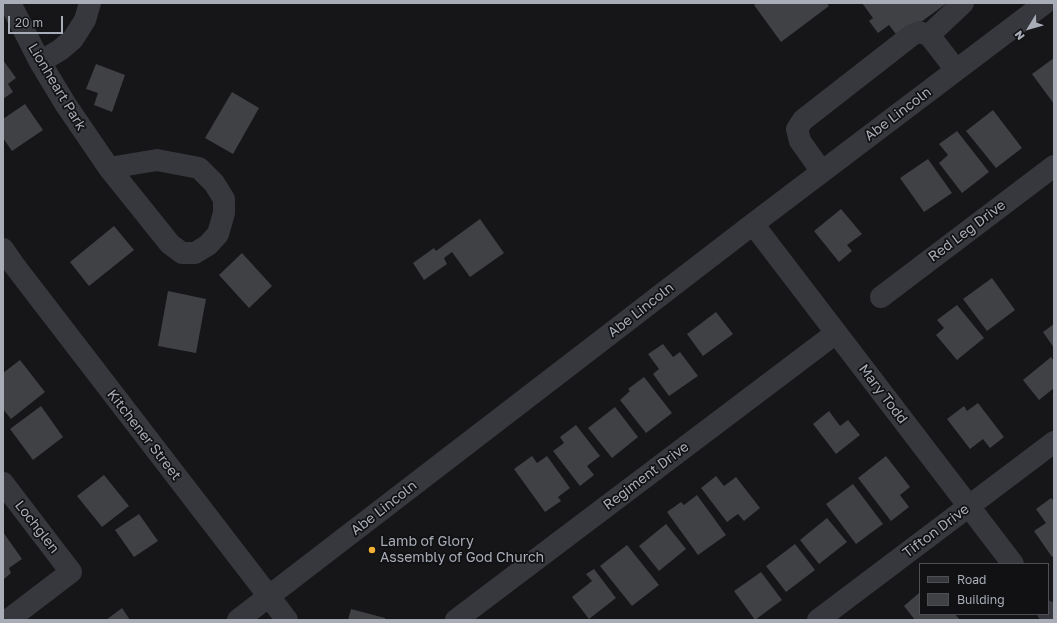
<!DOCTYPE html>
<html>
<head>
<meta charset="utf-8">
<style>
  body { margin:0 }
  #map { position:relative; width:1057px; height:623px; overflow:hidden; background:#161618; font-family:"Golos Text",sans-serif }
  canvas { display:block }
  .frame { position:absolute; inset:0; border:4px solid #a8adb8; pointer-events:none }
  .legend { position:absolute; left:919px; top:563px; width:130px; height:52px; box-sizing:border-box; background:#111113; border:1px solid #4d4f55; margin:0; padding:5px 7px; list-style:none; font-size:12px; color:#a8adb8 }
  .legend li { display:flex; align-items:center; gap:8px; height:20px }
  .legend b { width:20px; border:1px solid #4d4f55 }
  .north { position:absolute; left:1009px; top:8px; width:40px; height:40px; -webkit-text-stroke:3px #111113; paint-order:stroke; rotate:233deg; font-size:11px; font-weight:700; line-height:16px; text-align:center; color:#a8adb8 }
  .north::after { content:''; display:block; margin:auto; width:14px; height:18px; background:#a8adb8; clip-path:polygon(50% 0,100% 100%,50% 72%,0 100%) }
  .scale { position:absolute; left:8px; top:16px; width:55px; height:18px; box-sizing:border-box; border:2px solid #a8adb8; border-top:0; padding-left:5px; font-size:12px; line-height:14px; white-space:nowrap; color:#a8adb8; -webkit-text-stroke:3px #111113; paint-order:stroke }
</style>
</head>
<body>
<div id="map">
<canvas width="1057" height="623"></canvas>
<div class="frame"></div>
<ul class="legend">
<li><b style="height:5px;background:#37383d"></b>Road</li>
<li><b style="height:11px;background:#404145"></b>Building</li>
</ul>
<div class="north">N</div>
<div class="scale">20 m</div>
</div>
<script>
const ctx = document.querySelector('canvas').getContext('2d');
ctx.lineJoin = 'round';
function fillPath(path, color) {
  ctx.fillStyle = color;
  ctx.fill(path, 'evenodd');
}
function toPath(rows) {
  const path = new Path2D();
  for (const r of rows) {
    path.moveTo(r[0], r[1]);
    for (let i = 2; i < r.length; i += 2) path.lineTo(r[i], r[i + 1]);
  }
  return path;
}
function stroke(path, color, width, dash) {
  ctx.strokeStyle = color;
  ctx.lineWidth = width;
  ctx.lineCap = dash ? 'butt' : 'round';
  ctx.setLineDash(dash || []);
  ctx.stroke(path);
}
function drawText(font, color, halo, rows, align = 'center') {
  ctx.font = font + ' "Golos Text",sans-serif';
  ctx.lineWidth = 3.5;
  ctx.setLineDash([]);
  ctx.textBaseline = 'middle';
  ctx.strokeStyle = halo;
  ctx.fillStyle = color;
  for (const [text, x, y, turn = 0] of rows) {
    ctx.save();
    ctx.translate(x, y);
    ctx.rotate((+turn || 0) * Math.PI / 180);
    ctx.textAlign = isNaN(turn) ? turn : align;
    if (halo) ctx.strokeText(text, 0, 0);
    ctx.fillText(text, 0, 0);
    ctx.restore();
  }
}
fillPath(toPath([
  [757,3,827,3,829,6,781,42,754,5],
  [862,3,947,3,899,38,889,25,878,33,869,21,873,18],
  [1054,58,1054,104,1032,74],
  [3,60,16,78,8,84,13,92,3,99],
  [96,64,125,75,112,112,94,105,98,93,86,89],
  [232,92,259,108,233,154,205,138],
  [25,104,43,130,12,151,3,138,3,119],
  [993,110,1022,148,996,168,966,131],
  [957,131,989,172,962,193,939,163,948,155,939,144],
  [928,159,952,193,924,212,900,178],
  [841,209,862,234,847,245,852,251,839,262,814,231],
  [480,219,504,253,470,277,452,252,444,258,447,264,424,280,413,263,434,248,436,251],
  [114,226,134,250,89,286,70,262],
  [242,253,272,286,249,308,219,275],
  [992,278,1015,310,987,331,963,299],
  [168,291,206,299,196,353,158,346],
  [957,305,984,338,957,360,936,335,944,328,937,320],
  [716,312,733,334,703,356,687,334],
  [1054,324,1054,348,1043,332],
  [663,344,673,357,680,352,698,376,669,396,653,374,659,369,648,354],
  [1051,357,1054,361,1054,388,1039,400,1023,380],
  [20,360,45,392,11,419,3,409,3,373],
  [644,377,672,413,646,433,620,400,630,391,628,389],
  [978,403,1004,437,990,448,983,439,970,449,947,419,964,406,967,411],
  [41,406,63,437,33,460,10,429],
  [615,407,638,437,612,458,588,428],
  [829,411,840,426,848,420,860,435,836,454,813,424],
  [576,425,600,456,587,466,594,475,580,486,553,451,564,443,560,437],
  [532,456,537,463,547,456,570,488,558,497,561,501,545,512,514,469],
  [886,456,910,487,900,495,909,507,891,521,858,478],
  [104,475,129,506,102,527,77,496],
  [716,476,724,486,736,477,760,508,744,521,738,514,727,522,701,488],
  [853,484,883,524,856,544,826,504],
  [697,495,726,535,698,555,667,512,681,502,684,505],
  [1051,498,1054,501,1054,556,1052,557,1034,531,1046,523,1036,509],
  [139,514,158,541,134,557,115,530],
  [827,518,847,542,819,564,800,540],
  [666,524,686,549,659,571,639,546],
  [3,532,22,559,9,568,11,573,3,580],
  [795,544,815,570,786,592,766,566],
  [627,545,659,585,632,606,600,566],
  [594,569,616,598,589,619,572,597,592,581,586,574],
  [761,572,782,600,755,620,734,591],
  [919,593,920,614,955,614,960,620,915,620,904,606],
  [122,608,130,620,106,620],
  [351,609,385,618,385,620,348,620]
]), '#404145');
stroke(toPath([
  [10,3,40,62,66,105,109,168,170,244,182,253,195,253,208,245,218,234,224,213,224,199,214,183,199,168,157,160,109,168],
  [929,35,963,3],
  [40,62,60,50,73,39,85,20,90,3],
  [822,172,800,141,797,129,803,120,912,35,919,32,929,35,956,70],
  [753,224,1013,564],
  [3,249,14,265,287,620],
  [881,297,1054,166],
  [3,483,71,572,8,620],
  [1048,612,1054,620],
  [238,620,753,224,1045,3],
  [456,620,836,333],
  [818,620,1054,442]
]), '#37383d', 22);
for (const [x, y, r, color] of [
  [372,550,4,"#f2b134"]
]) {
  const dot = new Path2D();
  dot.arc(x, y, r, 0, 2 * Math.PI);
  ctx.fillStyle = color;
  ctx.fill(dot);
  stroke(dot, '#111113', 1.5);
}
drawText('14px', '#a8adb8', '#111113', [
  ["Lionheart Park",57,87,59],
  ["Abe Lincoln",898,114,-37],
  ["Red Leg Drive",967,231,-37],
  ["Abe Lincoln",641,310,-38],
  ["Mary Todd",883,394,53],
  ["Kitchener Street",144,435,52],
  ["Regiment Drive",646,476,-37],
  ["Abe Lincoln",384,508,-38],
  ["Lochglen",37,527,52],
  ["Tifton Drive",936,531,-37]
]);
drawText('14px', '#a8adb8', '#111113', [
  ["Lamb of Glory",380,542],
  ["Assembly of God Church",380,558]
], 'left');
</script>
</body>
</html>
